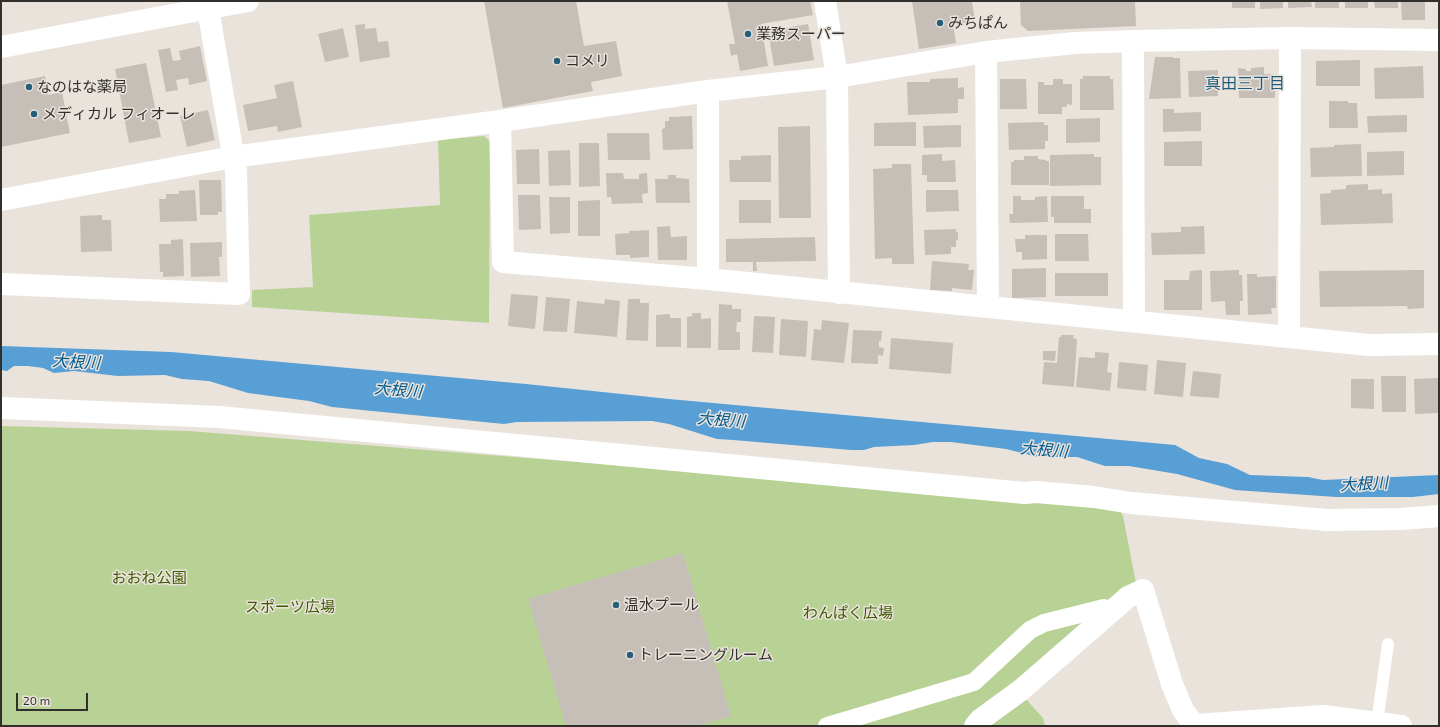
<!DOCTYPE html>
<html>
<head>
<meta charset="utf-8">
<style>
  body { margin:0 }
  #map { position:relative; width:1440px; height:727px; overflow:hidden; background:#eae3dc; font-family:"Exo 2",sans-serif }
  canvas { display:block }
  .frame { position:absolute; inset:0; border:2px solid #32302d; pointer-events:none }
  .scale { position:absolute; left:16px; top:693px; width:72px; height:18px; box-sizing:border-box; border:2px solid #32302d; border-top:0; padding-left:5px; font-size:12px; line-height:14px; white-space:nowrap; color:#32302d; -webkit-text-stroke:3px #eae3dc; paint-order:stroke }
</style>
</head>
<body>
<div id="map">
<canvas width="1440" height="727"></canvas>
<div class="frame"></div>
<div class="scale">20 m</div>
</div>
<script>
const ctx = document.querySelector('canvas').getContext('2d');
ctx.lineJoin = 'round';
function fillPath(path, color) {
  ctx.fillStyle = color;
  ctx.fill(path, 'evenodd');
}
function toPath(rows) {
  const path = new Path2D();
  for (const r of rows) {
    path.moveTo(r[0], r[1]);
    for (let i = 2; i < r.length; i += 2) path.lineTo(r[i], r[i + 1]);
  }
  return path;
}
function stroke(path, color, width, dash) {
  ctx.strokeStyle = color;
  ctx.lineWidth = width;
  ctx.lineCap = dash ? 'butt' : 'round';
  ctx.setLineDash(dash || []);
  ctx.stroke(path);
}
function drawText(font, color, halo, rows, align = 'center') {
  ctx.font = font + ' "Exo 2","Noto Sans JP",sans-serif';
  ctx.lineWidth = 3;
  ctx.setLineDash([]);
  ctx.textBaseline = 'middle';
  ctx.strokeStyle = halo;
  ctx.fillStyle = color;
  for (const [text, x, y, turn = 0] of rows) {
    ctx.save();
    ctx.translate(x, y);
    ctx.rotate((+turn || 0) * Math.PI / 180);
    ctx.textAlign = isNaN(turn) ? turn : align;
    if (halo) ctx.strokeText(text, 0, 0);
    ctx.fillText(text, 0, 0);
    ctx.restore();
  }
}
fillPath(toPath([
  [484,136,490,141,489,323,252,307,252,290,313,287,309,215,440,205,438,140],
  [1,426,189,431,1117,505,1123,516,1136,583,976,726,1,726],
  [1024,697,1043,718,1045,726,989,726]
]), '#b8d296');
fillPath(toPath([
  [1,346,171,352,526,384,669,399,1175,445,1199,458,1227,464,1250,475,1308,477,1323,480,1439,475,1439,494,1413,497,1336,497,1235,490,1177,474,1129,466,1105,466,1077,457,1038,457,1006,449,951,442,933,442,914,445,874,447,864,450,851,450,733,440,717,439,669,424,652,421,517,422,504,424,332,407,309,401,248,393,209,381,182,379,165,375,118,376,74,371,54,373,43,368,28,366,14,366,7,371,1,370]
]), '#589fd6');
fillPath(toPath([
  [484,1,576,1,584,46,616,41,622,76,591,82,593,91,503,108],
  [727,1,810,1,813,15,761,24,768,66,740,71,737,54,731,56,729,44,735,44],
  [912,1,972,1,975,21,953,25,956,43,919,49],
  [1020,1,1135,1,1136,26,1028,31,1021,25],
  [1232,1,1255,1,1255,8,1232,8],
  [1260,1,1283,1,1283,8,1260,9],
  [1288,1,1311,1,1312,7,1288,8],
  [1315,1,1339,1,1339,8,1315,8],
  [1345,1,1368,1,1368,8,1345,8],
  [1374,1,1398,1,1398,8,1375,8],
  [1401,1,1425,1,1425,20,1402,20],
  [365,24,365,29,376,28,378,42,388,41,390,57,360,62,355,25],
  [808,24,814,60,774,66,768,31],
  [343,28,349,57,325,62,318,34],
  [200,46,207,81,189,85,188,78,176,80,178,90,166,92,158,50,170,48,173,61,181,60,179,51],
  [1155,57,1173,57,1173,58,1180,58,1181,98,1149,99],
  [1360,60,1360,86,1316,86,1316,61],
  [146,63,161,137,129,143,115,69],
  [1423,66,1424,98,1375,99,1374,68],
  [1264,67,1264,74,1273,74,1273,76,1275,76,1275,98,1239,98,1238,68,1246,69,1246,71,1251,71,1251,68],
  [1218,70,1218,96,1189,97,1188,71],
  [45,76,48,95,62,92,70,133,1,147,1,85],
  [1083,76,1110,76,1110,79,1113,79,1114,110,1080,110,1080,79,1083,79],
  [958,78,958,88,964,87,964,99,958,99,958,113,908,115,907,82,930,82,930,79],
  [1000,79,1026,79,1027,109,1000,109],
  [1053,79,1063,79,1063,84,1072,84,1072,105,1067,104,1067,107,1062,107,1062,114,1038,114,1038,82,1044,82,1044,85,1053,85],
  [293,81,302,127,278,132,277,126,248,131,243,105,277,98,274,85],
  [1329,101,1348,101,1348,103,1357,103,1358,128,1329,128],
  [1163,109,1174,109,1174,113,1201,112,1201,131,1163,132],
  [208,110,215,140,187,147,180,116],
  [1407,115,1407,132,1368,133,1367,116],
  [692,116,693,149,663,150,662,129,665,128,665,121,669,121,669,117],
  [1100,118,1100,142,1066,143,1066,119],
  [916,122,916,146,874,146,874,123],
  [1044,122,1044,125,1048,125,1048,141,1045,141,1045,149,1009,150,1008,123],
  [961,125,961,147,924,148,923,126],
  [810,126,811,218,779,218,778,127],
  [607,133,649,133,650,160,608,160],
  [1202,141,1202,166,1164,166,1164,142],
  [579,143,599,143,600,186,579,187],
  [1361,144,1362,176,1311,177,1310,148,1334,147,1334,145],
  [539,149,540,184,517,184,516,150],
  [570,150,571,185,549,186,548,151],
  [1404,151,1404,175,1367,176,1367,152],
  [942,154,942,161,955,160,956,182,927,182,927,175,922,175,922,155],
  [1094,154,1094,157,1101,157,1101,185,1050,186,1050,155],
  [771,155,771,182,730,182,729,160,741,160,741,156],
  [1024,156,1038,156,1038,159,1046,160,1046,161,1049,161,1049,185,1011,185,1011,162,1014,162,1014,160,1024,160],
  [892,164,911,164,914,264,892,264,892,258,875,259,873,169,892,168],
  [606,173,623,173,624,179,639,179,639,174,647,173,648,193,642,194,643,203,612,204,611,197,607,197],
  [668,175,676,175,676,178,689,179,690,203,656,203,655,179,668,179],
  [199,180,221,180,222,212,218,212,218,215,200,215],
  [1368,184,1368,190,1382,189,1382,194,1392,193,1393,223,1321,225,1320,194,1331,193,1331,190,1346,189,1346,185],
  [195,190,197,221,160,222,159,199,166,199,166,194,179,194,179,191],
  [926,190,958,190,959,211,926,212],
  [518,195,540,195,541,229,519,230],
  [1013,196,1021,196,1021,200,1035,200,1035,197,1047,196,1048,222,1010,223,1009,214,1013,214],
  [1051,196,1084,196,1084,209,1091,209,1091,223,1054,223,1054,217,1051,217],
  [549,197,570,197,570,233,550,234],
  [600,200,600,236,578,236,578,201],
  [739,200,771,200,771,223,739,223],
  [102,215,102,220,111,220,112,251,81,252,80,216],
  [670,226,671,237,687,236,687,260,658,260,657,227],
  [1204,226,1205,254,1152,255,1151,233,1181,232,1181,227],
  [956,229,956,232,958,232,958,240,956,240,956,247,951,247,951,254,925,255,924,230],
  [649,230,649,257,630,258,630,255,616,255,615,234,629,233,629,231],
  [1055,234,1088,234,1089,261,1055,261],
  [1025,235,1047,235,1047,259,1022,260,1022,252,1016,252,1015,239,1025,239],
  [815,237,816,261,756,262,757,271,753,271,753,262,726,262,726,239],
  [183,239,184,276,163,277,163,272,160,272,159,244,171,244,171,240],
  [222,242,222,257,219,257,220,276,191,277,190,243],
  [932,261,969,264,968,270,974,270,972,290,952,288,952,291,930,290],
  [1046,268,1046,297,1012,298,1012,269],
  [1202,270,1202,310,1164,310,1164,280,1189,280,1190,271],
  [1239,270,1239,275,1242,275,1243,301,1240,301,1240,315,1226,315,1225,301,1211,302,1210,271],
  [1424,270,1424,308,1408,309,1407,306,1320,307,1319,271],
  [1055,273,1108,273,1108,296,1055,296],
  [1247,274,1257,274,1257,277,1276,276,1276,308,1271,308,1272,314,1248,315],
  [511,294,538,296,535,329,508,326],
  [546,297,570,299,567,332,543,331],
  [605,299,620,301,617,337,574,333,577,301,604,304],
  [628,299,640,299,640,303,649,303,648,341,626,340],
  [719,304,732,305,732,309,741,309,741,322,737,322,736,332,740,332,740,350,718,350],
  [692,313,701,313,701,319,711,318,711,348,687,348,687,317,692,316],
  [670,314,670,318,681,318,681,347,656,347,656,315],
  [754,316,775,317,773,353,752,352],
  [781,319,808,321,806,357,779,355],
  [822,320,849,323,844,363,811,360,814,329,821,330],
  [853,330,882,331,881,341,879,341,879,347,884,348,883,356,878,355,878,364,851,363],
  [1061,335,1074,335,1073,338,1077,339,1074,387,1042,384,1044,362,1057,363,1059,337,1061,337],
  [891,338,953,343,951,374,889,369],
  [1043,351,1056,351,1055,361,1043,360],
  [1095,352,1109,353,1107,372,1112,373,1110,391,1076,387,1079,357,1095,358],
  [1157,360,1186,363,1183,397,1154,394],
  [1119,362,1148,365,1146,391,1117,388],
  [1193,371,1221,374,1219,398,1190,396],
  [1381,376,1406,376,1406,412,1382,412],
  [1438,378,1439,413,1415,414,1414,379],
  [1351,379,1374,379,1374,409,1351,408],
  [683,553,731,716,698,726,566,726,528,599]
]), '#c6bfb8');
stroke(toPath([
  [1377,723,1388,644]
]), '#fff', 12);
stroke(toPath([
  [827,726,974,682,1030,630,1044,623,1104,608,1110,613]
]), '#fff', 18);
stroke(toPath([
  [825,1,837,77,839,293],
  [1133,41,1134,321],
  [986,52,988,307],
  [708,91,708,279],
  [500,121,503,262,708,279,1369,345,1439,344],
  [1,200,233,157,500,121,708,91,837,77,986,52,1075,43,1133,41,1290,38,1439,40],
  [1,284,239,294,236,172,208,9,209,1],
  [1289,336,1290,38],
  [1,408,219,417,1025,493,1036,492,1094,497,1131,503,1327,520,1401,519,1439,516],
  [1195,725,1323,716,1401,726],
  [975,726,980,720,1021,690,1128,597,1143,590,1172,684,1183,710,1195,726]
]), '#fff', 22);
stroke(toPath([
  [1,47,248,1]
]), '#fff', 22);
for (const [x, y, r, color] of [
  [940,23,4,"#275e79"],
  [748,34,4,"#275e79"],
  [557,61,4,"#275e79"],
  [29,87,4,"#275e79"],
  [34,114,4,"#275e79"],
  [616,605,4,"#275e79"],
  [630,655,4,"#275e79"]
]) {
  const dot = new Path2D();
  dot.arc(x, y, r, 0, 2 * Math.PI);
  ctx.fillStyle = color;
  ctx.fill(dot);
  stroke(dot, '#eae3dc', 1.5);
}
drawText('15px', '#32302d', '#eae3dc', [
  ["みちぱん",948,23],
  ["業務スーパー",756,34],
  ["コメリ",565,61],
  ["なのはな薬局",37,87],
  ["メディカル フィオーレ",42,114],
  ["温水プール",624,605],
  ["トレーニングルーム",638,655]
], 'left');
drawText('15px', '#3d5900', '#eae3dc', [
  ["おおね公園",149,578],
  ["スポーツ広場",290,607],
  ["わんぱく広場",848,613]
]);
drawText('16px', '#1c5d7b', '#eae3dc', [
  ["真田三丁目",1245,84]
]);
drawText('italic 16px', '#00598d', '#eae3dc', [
  ["大根川",76,362,3],
  ["大根川",398,390,5],
  ["大根川",721,420,5],
  ["大根川",1044,450,5],
  ["大根川",1364,484,-3]
]);
</script>
</body>
</html>
